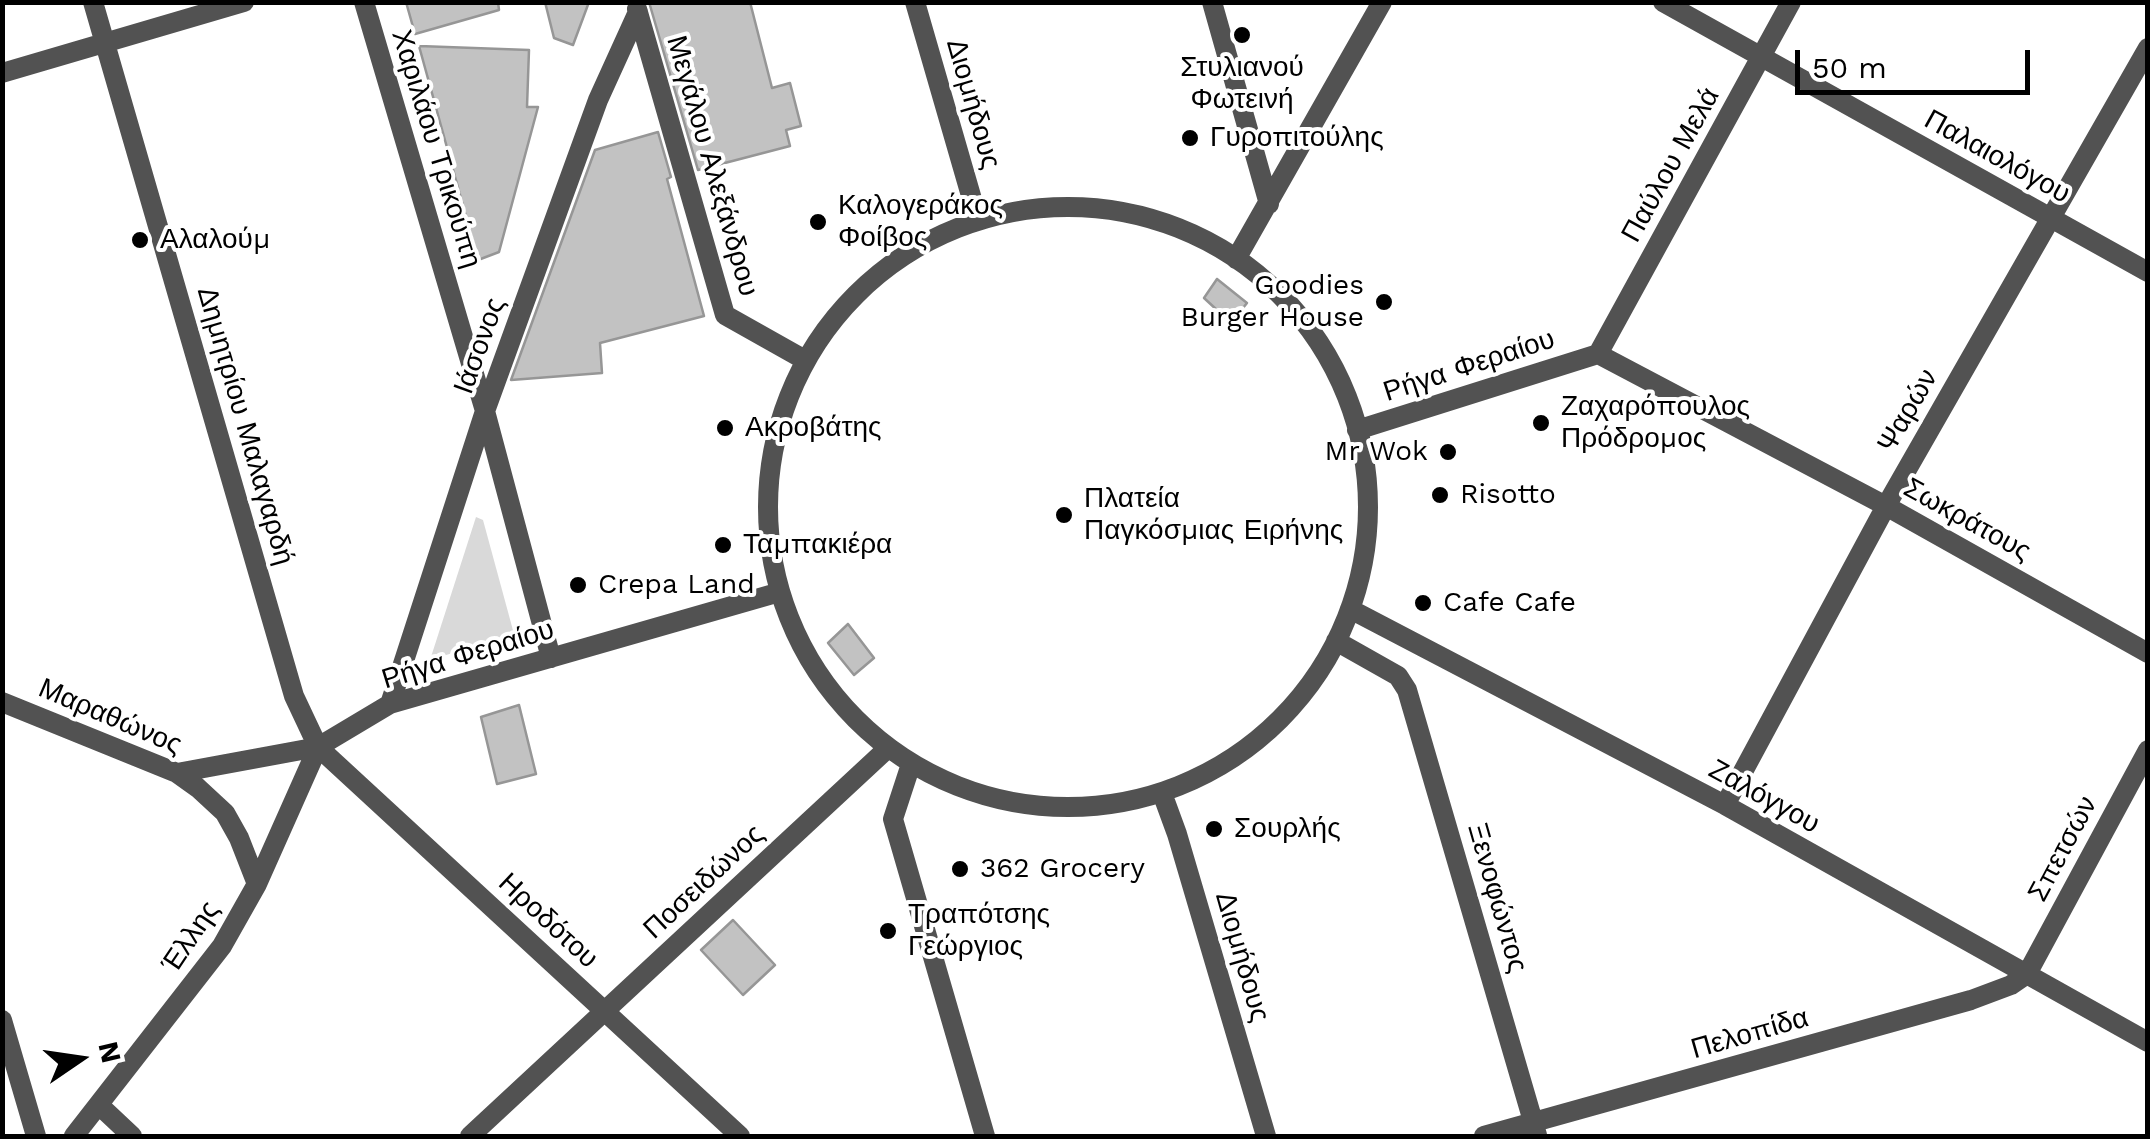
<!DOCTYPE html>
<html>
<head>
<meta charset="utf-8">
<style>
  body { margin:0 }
  #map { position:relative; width:2150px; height:1139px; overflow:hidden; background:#fff; font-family:"Work Sans",sans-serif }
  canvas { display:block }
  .frame { position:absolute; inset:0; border:5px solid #000; pointer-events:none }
  .north { position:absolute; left:30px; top:1009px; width:100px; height:100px; -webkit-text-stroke:8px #fff; paint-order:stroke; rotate:77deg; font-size:28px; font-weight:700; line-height:40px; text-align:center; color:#000 }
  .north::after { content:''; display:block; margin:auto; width:35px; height:45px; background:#000; clip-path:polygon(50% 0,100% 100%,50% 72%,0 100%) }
  .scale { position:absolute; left:1795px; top:50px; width:235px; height:45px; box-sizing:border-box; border:5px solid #000; border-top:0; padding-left:12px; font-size:30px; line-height:35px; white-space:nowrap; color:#000; -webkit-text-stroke:8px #fff; paint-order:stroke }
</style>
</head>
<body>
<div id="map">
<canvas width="2150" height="1139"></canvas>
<div class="frame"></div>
<div class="north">N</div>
<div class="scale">50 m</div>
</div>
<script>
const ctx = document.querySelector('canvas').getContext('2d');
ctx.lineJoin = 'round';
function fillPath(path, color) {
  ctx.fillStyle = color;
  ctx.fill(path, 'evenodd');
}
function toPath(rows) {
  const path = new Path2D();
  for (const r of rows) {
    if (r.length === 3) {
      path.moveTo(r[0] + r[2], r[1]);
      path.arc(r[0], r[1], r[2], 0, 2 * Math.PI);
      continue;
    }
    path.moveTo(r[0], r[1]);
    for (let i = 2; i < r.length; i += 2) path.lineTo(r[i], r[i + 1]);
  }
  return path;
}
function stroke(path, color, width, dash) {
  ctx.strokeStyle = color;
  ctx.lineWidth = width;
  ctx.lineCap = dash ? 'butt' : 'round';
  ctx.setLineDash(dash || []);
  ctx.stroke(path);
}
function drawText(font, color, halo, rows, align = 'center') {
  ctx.font = font + ' "Work Sans",sans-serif';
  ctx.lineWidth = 8;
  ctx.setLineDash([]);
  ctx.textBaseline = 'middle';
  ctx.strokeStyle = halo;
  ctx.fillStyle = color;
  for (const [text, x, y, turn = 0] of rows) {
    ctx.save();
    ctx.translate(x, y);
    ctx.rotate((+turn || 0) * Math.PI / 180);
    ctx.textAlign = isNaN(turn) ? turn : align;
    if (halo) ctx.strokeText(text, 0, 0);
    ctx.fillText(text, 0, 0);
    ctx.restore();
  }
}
fillPath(toPath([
  [476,517,483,520,514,634,430,660]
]), '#d9d9d9');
const building = toPath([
  [406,2,498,2,499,10,415,34,406,2],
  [545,2,589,2,573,45,554,38,545,2],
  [649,2,750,2,772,88,790,83,801,126,786,130,790,146,698,170,649,2],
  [419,46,529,50,527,107,538,107,499,252,478,260,419,46],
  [658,132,671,177,667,179,704,316,600,343,602,373,511,380,595,150,658,132],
  [1217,279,1247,303,1231,323,1204,298,1217,279],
  [848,624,874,658,854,675,828,643,848,624],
  [519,705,536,774,497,784,481,717,519,705],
  [733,920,775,965,743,995,701,950,733,920]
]);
fillPath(building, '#c2c2c2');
stroke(building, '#969696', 2.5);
stroke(toPath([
  [93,2,294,696,318,747,740,1136],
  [364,2,485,411,551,658],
  [915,2,978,220],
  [1212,2,1269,204],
  [1663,2,2148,272],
  [637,9,725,315,805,360],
  [2,73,244,2],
  [1068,507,300],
  [1236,259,1382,2],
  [1598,354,1886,506,2148,653],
  [1598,354,1791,2],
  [1357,430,1598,354],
  [1350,609,1725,805,2148,1042],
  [1336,641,1398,676,1407,690,1537,1135],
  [2,702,177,773,198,788,225,813,239,838,257,884],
  [390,704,485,411,598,100,638,12],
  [911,764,893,819,985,1136],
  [177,773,318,747,390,704,780,592],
  [1162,793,1177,834,1266,1136],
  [1725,805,1886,506,2148,48],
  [2,1020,36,1136],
  [99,1105,132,1136],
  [74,1136,222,946,257,884,318,747],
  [470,1136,888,748],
  [1484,1136,1971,1000,2011,985,2027,974,2148,750]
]), '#525252', 20);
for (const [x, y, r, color] of [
  [1242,35,10,"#000"],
  [1190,138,10,"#000"],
  [818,222,10,"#000"],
  [140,240,10,"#000"],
  [1384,302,10,"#000"],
  [1541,423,10,"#000"],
  [725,428,10,"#000"],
  [1448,452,10,"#000"],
  [1440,495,10,"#000"],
  [1064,515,10,"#000"],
  [723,545,10,"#000"],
  [578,585,10,"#000"],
  [1423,603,10,"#000"],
  [1214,829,10,"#000"],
  [960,869,10,"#000"],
  [888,931,10,"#000"]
]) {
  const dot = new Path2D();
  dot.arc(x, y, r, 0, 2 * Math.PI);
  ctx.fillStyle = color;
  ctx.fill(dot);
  stroke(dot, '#fff', 4);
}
drawText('28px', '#000', '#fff', [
  ["Στυλιανού",1242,68,"center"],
  ["Φωτεινή",1242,100,"center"],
  ["Γυροπιτούλης",1210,138],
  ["Καλογεράκος",838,206],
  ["Φοίβος",838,238],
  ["Αλαλούμ",160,240],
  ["Goodies",1364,286,"right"],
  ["Burger House",1364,318,"right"],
  ["Ζαχαρόπουλος",1561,407],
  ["Πρόδρομος",1561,439],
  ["Ακροβάτης",745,428],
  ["Mr Wok",1428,452,"right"],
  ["Risotto",1460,495],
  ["Πλατεία",1084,499],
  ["Παγκόσμιας Ειρήνης",1084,531],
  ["Ταμπακιέρα",743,545],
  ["Crepa Land",598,585],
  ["Cafe Cafe",1443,603],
  ["Σουρλής",1234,829],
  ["362 Grocery",980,869],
  ["Τραπότσης",908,915],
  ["Γεώργιος",908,947]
], 'left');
drawText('28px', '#000', '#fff', [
  ["Διομήδους",973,104,74],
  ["Χαριλάου Τρικούπη",436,149,73],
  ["Παλαιολόγου",1997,157,29],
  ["Παύλου Μελά",1671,165,-61],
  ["Μεγάλου Αλεξάνδρου",712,166,74],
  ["Ιάσονος",480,346,-70],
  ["Ρήγα Φεραίου",1469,366,-18],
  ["Ψαρών",1908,411,-60],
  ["Δημητρίου Μαλαγαρδή",245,426,74],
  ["Σωκράτους",1967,520,29],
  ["Ρήγα Φεραίου",468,655,-17],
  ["Μαραθώνος",110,717,23],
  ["Ζαλόγγου",1764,797,29],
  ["Σπετσών",2063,849,-62],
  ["Ποσειδώνος",704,882,-43],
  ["Ξενοφώντος",1497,898,74],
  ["Ηροδότου",548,921,43],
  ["Έλλης",191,937,-56],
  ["Διομήδους",1242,957,74],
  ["Πελοπίδα",1750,1034,-16]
]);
</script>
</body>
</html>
